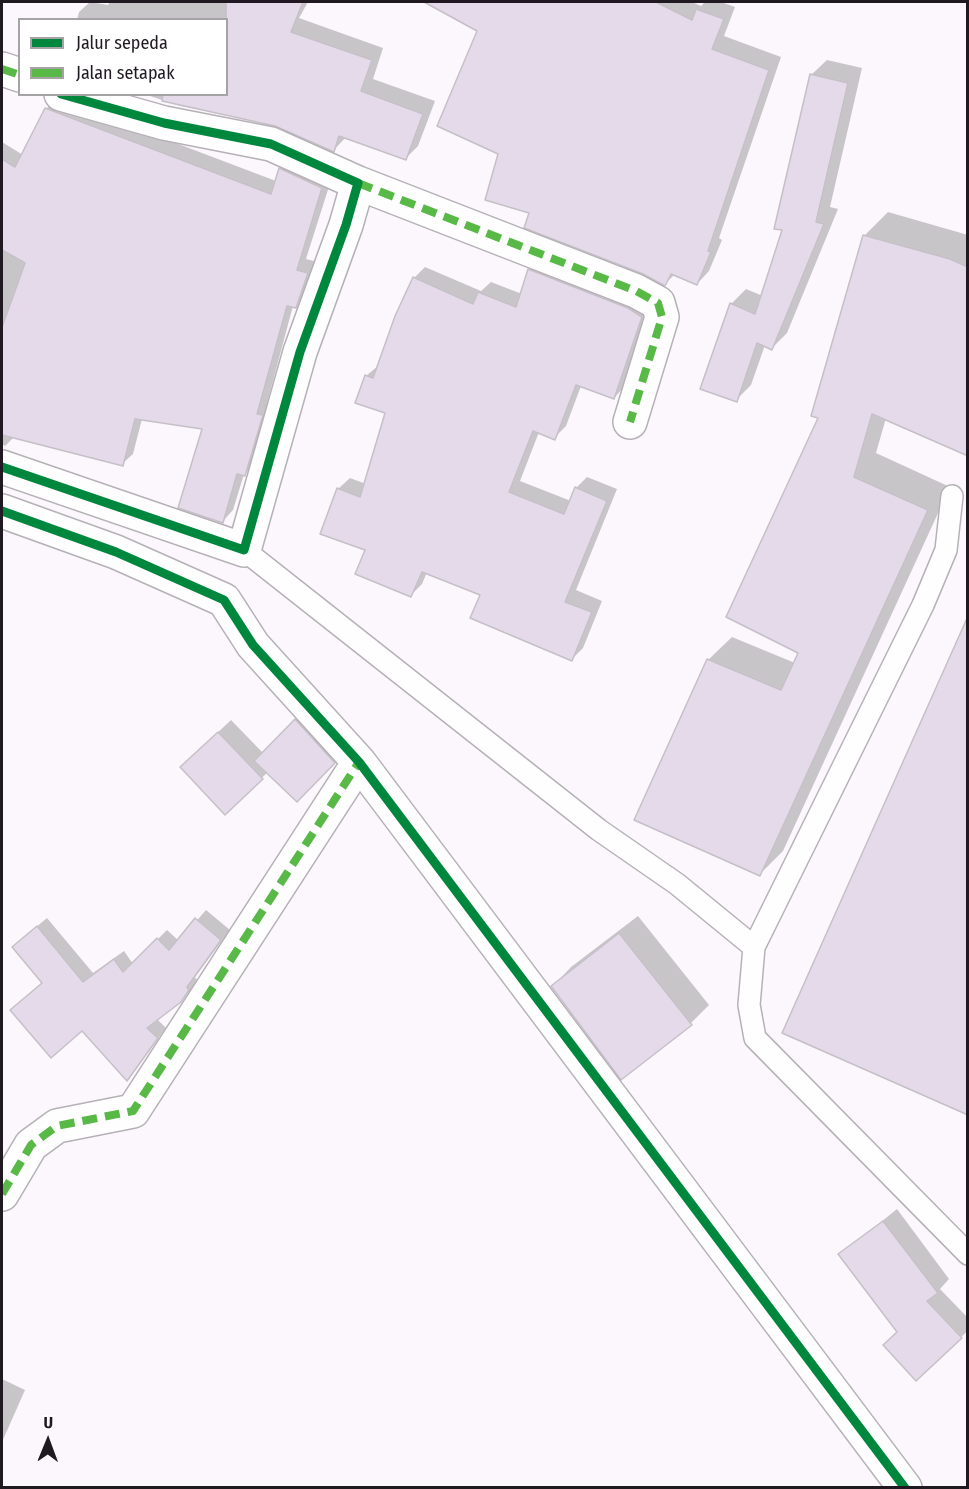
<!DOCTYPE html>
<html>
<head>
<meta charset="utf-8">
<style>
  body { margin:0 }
  #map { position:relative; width:969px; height:1489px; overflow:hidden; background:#fbf7fc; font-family:"Fira Sans Condensed",sans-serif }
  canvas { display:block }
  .frame { position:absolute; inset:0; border:3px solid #201922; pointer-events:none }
  .legend { position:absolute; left:18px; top:18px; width:210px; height:78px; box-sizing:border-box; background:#fff; border:2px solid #a6a3a7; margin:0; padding:8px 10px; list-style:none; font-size:18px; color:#201922 }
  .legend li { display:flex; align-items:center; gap:12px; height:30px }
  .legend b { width:30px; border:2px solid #a6a3a7 }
  .north { position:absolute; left:18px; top:1411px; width:60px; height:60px; -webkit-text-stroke:4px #fff; paint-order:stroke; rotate:1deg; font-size:16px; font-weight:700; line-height:24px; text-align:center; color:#201922 }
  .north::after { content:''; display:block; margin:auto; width:21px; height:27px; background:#201922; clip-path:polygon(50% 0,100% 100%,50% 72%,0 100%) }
</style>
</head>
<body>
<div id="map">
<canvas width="969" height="1489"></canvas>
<div class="frame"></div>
<ul class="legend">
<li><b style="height:8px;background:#00873e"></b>Jalur sepeda</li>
<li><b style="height:8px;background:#58b947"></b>Jalan setapak</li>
</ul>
<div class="north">U</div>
</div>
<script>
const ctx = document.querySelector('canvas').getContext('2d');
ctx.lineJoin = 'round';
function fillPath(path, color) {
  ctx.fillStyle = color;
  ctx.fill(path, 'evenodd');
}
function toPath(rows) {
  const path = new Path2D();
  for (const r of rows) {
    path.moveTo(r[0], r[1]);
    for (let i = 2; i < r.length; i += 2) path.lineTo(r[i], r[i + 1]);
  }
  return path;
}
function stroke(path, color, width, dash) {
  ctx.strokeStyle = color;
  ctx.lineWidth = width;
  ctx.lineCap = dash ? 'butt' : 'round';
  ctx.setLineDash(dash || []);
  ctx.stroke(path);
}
fillPath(toPath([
  [90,2,108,5,110,2,308,2,299,18,383,48,373,79,435,101,418,146,406,158,346,137,334,150,275,124,180,106,144,94,226,94,226,20,77,20,79,12],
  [426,2,692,2,701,6,705,2,721,2,735,7,724,36,781,57,719,238,722,240,709,271,697,284,675,274,665,284,531,212,500,153,479,30],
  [827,60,862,68,830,207,838,209,787,333,772,348,765,345,751,385,736,400,731,304,746,289,763,296,784,229,811,75],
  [57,98,276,181,280,169,291,158,332,177,306,259,318,262,306,296,293,306,267,403,273,405,256,464,244,474,233,510,223,521,204,428,142,419,133,454,122,464,14,437,5,446,2,444,2,142,23,155,46,109],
  [888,212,968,235,968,454,886,418,876,453,950,487,783,851,760,874,708,660,732,637,795,663,800,652,820,417,864,236],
  [540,258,653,305,625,386,614,398,581,386,566,426,554,438,539,432,520,481,571,501,576,488,587,477,617,489,576,590,602,601,583,648,572,659,482,594,427,572,422,584,411,595,367,549,338,489,350,478,366,484,387,412,366,376,379,365,414,278,425,267,481,291,491,282,522,294,529,270],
  [308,708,347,750,297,800,268,772,225,813,194,755,231,720,263,753],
  [206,910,230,930,195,977,197,980,190,991,157,1019,166,1028,127,1079,43,982,23,938,47,918,93,973,124,951,133,964,167,930,179,941],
  [638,916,709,1005,691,1023,553,986,571,967],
  [897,1209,949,1279,940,1289,968,1318,968,1331,961,1337,899,1331,840,1255],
  [2,1379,25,1390,2,1442]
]), '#0003');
const building = toPath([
  [226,2,303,2,291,32,372,60,361,91,423,114,406,160,339,136,334,152,275,126,162,101,163,94,226,94,226,2],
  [424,2,656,2,692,20,696,9,724,19,712,49,769,70,708,251,711,252,697,285,671,274,665,286,643,274,524,228,529,213,485,200,498,154,437,126,477,31,424,2],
  [810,74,848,83,816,222,824,224,772,350,757,343,737,402,700,389,730,303,755,314,782,230,774,229,810,74],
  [45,108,271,194,279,168,322,188,297,270,308,273,296,308,287,306,257,414,263,415,245,476,237,474,223,523,178,508,202,429,135,419,123,466,2,435,2,327,25,263,2,250,2,159,15,167,45,108],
  [863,235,950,259,968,267,968,456,872,414,854,477,928,510,760,876,634,820,707,659,781,690,798,653,726,617,818,418,811,416,863,235],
  [528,269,628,308,642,317,614,399,576,385,555,440,533,431,509,492,564,514,575,487,607,501,565,602,592,612,572,661,470,618,480,595,422,572,411,597,355,574,365,550,320,534,337,488,360,497,385,413,355,403,365,375,373,378,395,316,413,277,473,304,478,292,516,307,528,269],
  [968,616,968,1115,782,1033,968,616],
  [295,719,335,763,297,802,254,761,295,719],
  [218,732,263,779,225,815,180,767,218,732],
  [195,918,221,940,187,987,189,990,181,1002,147,1028,158,1038,127,1081,82,1031,51,1058,10,1010,42,983,12,947,37,926,83,982,114,959,123,972,157,938,169,950,195,918],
  [619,933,692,1025,621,1080,551,986,619,933],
  [883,1221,938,1293,927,1301,962,1338,916,1381,883,1345,897,1332,838,1254,883,1221]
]);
fillPath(building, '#e5dae9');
stroke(building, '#c5c0c7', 1.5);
const service = toPath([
  [952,496,946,550,923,605,754,947,749,1005,755,1038,968,1254],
  [244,550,599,830,677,884,754,947]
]);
const minor = toPath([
  [2,69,20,75],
  [358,183,636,291,658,303,662,317,630,422],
  [2,467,244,550,300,352,346,225,358,183,271,144,164,123,61,94],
  [2,511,116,552,224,600,253,645,359,762,905,1488],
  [2,1194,31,1145,57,1126,133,1111,359,762]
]);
stroke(service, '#b6b1b7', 24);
stroke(minor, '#b6b1b7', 36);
stroke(service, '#fefeff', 21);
stroke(minor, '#fefeff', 33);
stroke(toPath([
  [2,69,20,75],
  [358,183,636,291,658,303,662,317,630,422],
  [2,1194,31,1145,57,1126,133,1111,359,762]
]), '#58b947', 8, [15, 8]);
stroke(toPath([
  [2,467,244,550,300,352,346,225,358,183,271,144,164,123,61,94],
  [2,511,116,552,224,600,253,645,359,762,905,1488]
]), '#00873e', 9);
</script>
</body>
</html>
